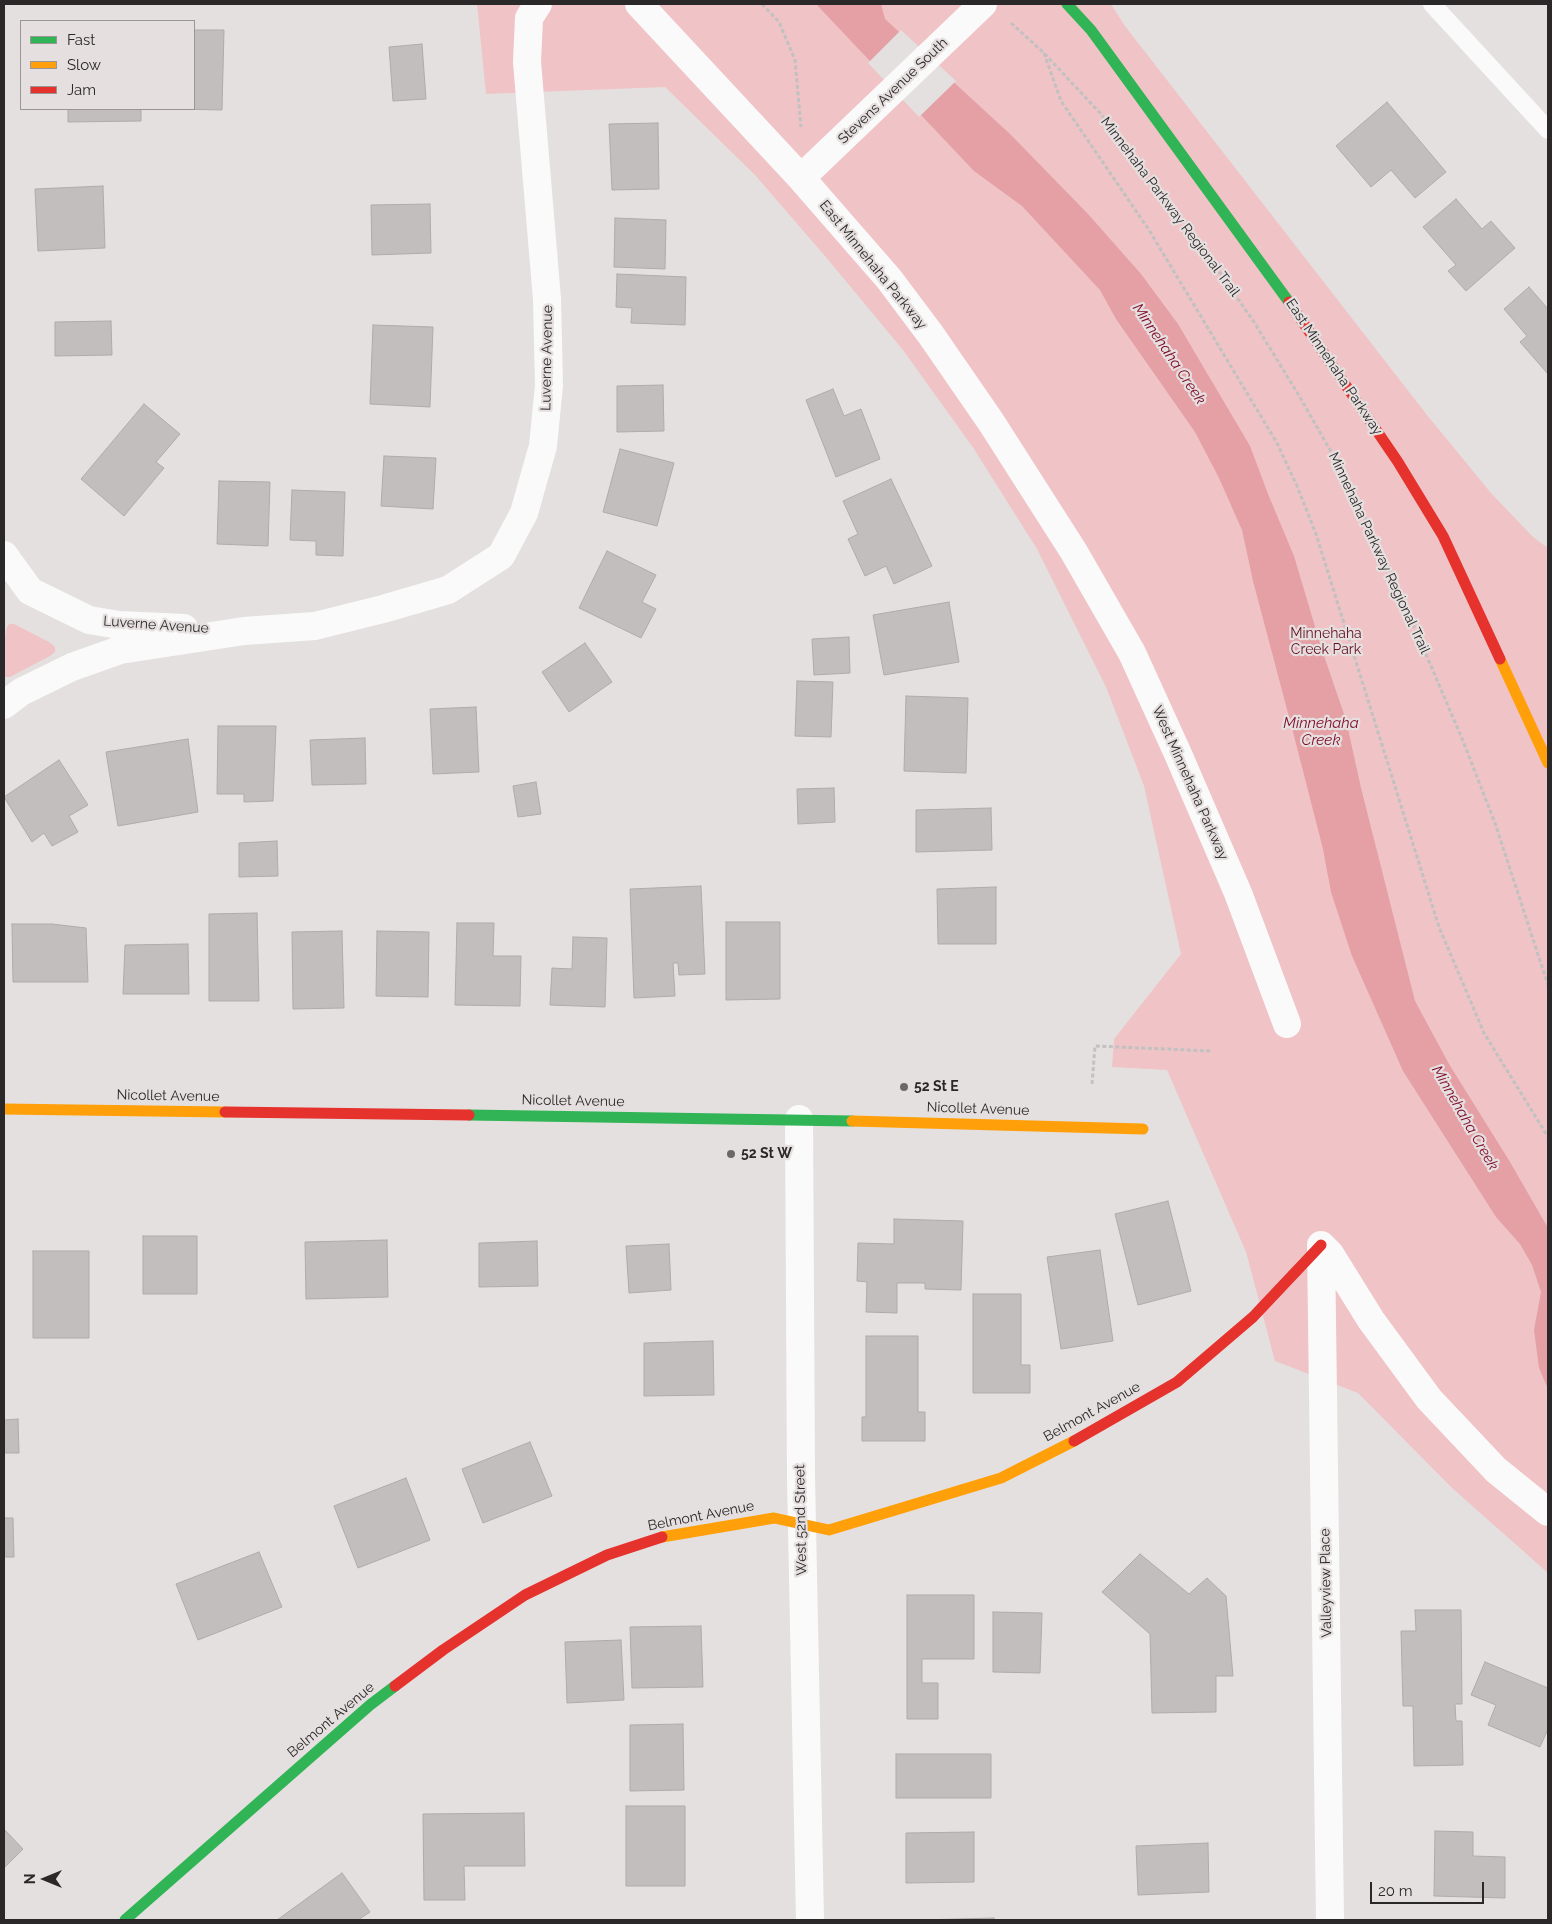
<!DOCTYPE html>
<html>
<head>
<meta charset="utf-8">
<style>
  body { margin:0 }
  #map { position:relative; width:1552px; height:1924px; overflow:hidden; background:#e5e0e0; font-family:Raleway,sans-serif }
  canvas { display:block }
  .frame { position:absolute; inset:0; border:5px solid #2a2828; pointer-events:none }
  .legend { position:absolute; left:20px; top:20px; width:175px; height:90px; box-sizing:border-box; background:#e6dfdf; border:1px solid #9b9696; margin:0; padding:6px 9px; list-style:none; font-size:15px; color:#2a2828 }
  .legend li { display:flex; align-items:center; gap:10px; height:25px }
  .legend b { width:25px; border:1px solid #9b9696 }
  .north { position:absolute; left:20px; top:1854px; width:50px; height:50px; -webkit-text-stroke:4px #e6dfdf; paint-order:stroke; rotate:270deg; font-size:14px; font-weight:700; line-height:20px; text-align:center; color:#2a2828 }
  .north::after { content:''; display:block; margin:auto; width:18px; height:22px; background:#2a2828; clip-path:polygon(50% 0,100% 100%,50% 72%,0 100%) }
  .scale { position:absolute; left:1370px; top:1882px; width:114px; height:22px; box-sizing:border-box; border:2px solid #2a2828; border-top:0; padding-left:6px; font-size:15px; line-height:18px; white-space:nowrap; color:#2a2828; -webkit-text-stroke:4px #e6dfdf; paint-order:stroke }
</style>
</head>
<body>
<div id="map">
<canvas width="1552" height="1924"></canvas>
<div class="frame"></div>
<ul class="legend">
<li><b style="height:6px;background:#30b455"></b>Fast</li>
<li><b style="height:6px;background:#ff9f0a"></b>Slow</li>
<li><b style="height:6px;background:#e5322d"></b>Jam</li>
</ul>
<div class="north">N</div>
<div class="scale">20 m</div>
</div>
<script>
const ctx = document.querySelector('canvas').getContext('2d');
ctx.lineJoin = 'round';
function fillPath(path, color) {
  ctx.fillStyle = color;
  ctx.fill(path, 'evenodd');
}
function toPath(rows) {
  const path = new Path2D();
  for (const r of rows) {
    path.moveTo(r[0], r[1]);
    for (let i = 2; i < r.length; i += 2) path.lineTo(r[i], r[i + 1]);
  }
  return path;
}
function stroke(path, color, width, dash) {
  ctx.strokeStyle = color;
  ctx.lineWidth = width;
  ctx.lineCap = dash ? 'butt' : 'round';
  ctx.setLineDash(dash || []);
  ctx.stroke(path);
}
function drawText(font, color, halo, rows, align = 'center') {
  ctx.font = font + ' Raleway,sans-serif';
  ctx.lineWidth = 4.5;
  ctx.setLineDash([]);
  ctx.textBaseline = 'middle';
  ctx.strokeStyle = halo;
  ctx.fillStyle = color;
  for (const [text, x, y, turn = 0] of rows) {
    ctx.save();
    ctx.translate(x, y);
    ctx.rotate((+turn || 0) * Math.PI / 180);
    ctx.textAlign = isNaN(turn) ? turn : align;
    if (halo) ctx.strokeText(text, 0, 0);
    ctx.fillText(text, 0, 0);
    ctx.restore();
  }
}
fillPath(toPath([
  [477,4,1111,4,1125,26,1427,415,1491,493,1533,537,1548,548,1548,1573,1452,1488,1358,1393,1275,1361,1246,1252,1167,1070,1112,1067,1114,1039,1181,954,1144,786,1106,687,1037,549,974,449,903,350,825,256,755,175,665,87,486,94],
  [9,624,14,624,49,642,55,647,55,652,50,656,10,677,4,677,4,649,6,629]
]), '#f0c3c6');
fillPath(toPath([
  [816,4,881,4,885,19,1010,134,1088,214,1141,274,1178,324,1250,446,1268,494,1294,556,1322,650,1346,720,1361,788,1415,1001,1449,1064,1510,1162,1548,1228,1548,1389,1539,1368,1534,1330,1541,1292,1532,1265,1520,1244,1496,1217,1403,1071,1352,956,1331,892,1323,849,1293,732,1253,581,1242,530,1219,478,1195,432,1116,319,1100,290,1022,206,974,171]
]), '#e4a0a4');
fillPath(toPath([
  [901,30,956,81,919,117,868,63]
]), '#e5e0e0');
const building = toPath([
  [194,30,224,30,222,110,177,109,194,109,194,30],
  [422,44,426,99,393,101,389,47,422,44],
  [1387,102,1446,172,1415,198,1391,170,1371,187,1336,146,1387,102],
  [68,109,141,109,141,121,68,122,68,109],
  [658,123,659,189,612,190,609,124,658,123],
  [103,186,105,248,38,251,35,189,103,186],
  [1456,199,1482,229,1491,221,1515,248,1466,291,1448,271,1456,265,1423,227,1456,199],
  [430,204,431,253,372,255,371,205,430,204],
  [615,218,666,220,665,269,614,267,615,218],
  [617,274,686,277,685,325,631,323,632,308,616,307,617,274],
  [1529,287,1548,309,1548,374,1520,342,1527,336,1504,309,1529,287],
  [111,321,112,355,55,356,55,322,111,321],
  [373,325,433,327,430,407,370,404,373,325],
  [663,385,664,431,617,432,617,386,663,385],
  [833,389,844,416,861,409,880,459,836,477,806,400,833,389],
  [144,404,180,434,156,462,164,468,124,516,81,479,144,404],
  [620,449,674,463,657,526,603,512,620,449],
  [384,456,436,458,433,509,381,506,384,456],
  [891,479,932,566,894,584,886,566,865,576,848,539,858,534,843,501,891,479],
  [219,481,270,482,268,546,217,544,219,481],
  [292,490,345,492,343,556,316,555,316,541,290,540,292,490],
  [607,551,656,575,642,602,656,609,641,638,579,608,607,551],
  [949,602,959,662,884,675,873,615,949,602],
  [849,637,850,673,814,675,812,639,849,637],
  [585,643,612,682,569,712,542,672,585,643],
  [797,681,833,682,831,737,795,736,797,681],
  [906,696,968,698,966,773,904,771,906,696],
  [476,707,479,772,433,774,430,709,476,707],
  [218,726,276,726,273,801,244,802,244,794,217,794,218,726],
  [365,738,366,784,312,785,310,740,365,738],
  [188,739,198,812,118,826,106,752,188,739],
  [59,760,88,805,69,816,78,832,52,846,44,833,32,842,4,797,59,760],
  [536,782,541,814,518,817,513,786,536,782],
  [834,788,835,822,798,824,797,789,834,788],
  [991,808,992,850,916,852,916,810,991,808],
  [277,841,278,876,239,877,239,843,277,841],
  [701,886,705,974,679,975,678,963,673,963,675,996,634,998,630,889,701,886],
  [996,887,996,944,938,944,937,889,996,887],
  [257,913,259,1001,209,1001,209,914,257,913],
  [726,922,780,922,780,999,726,1000,726,922],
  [457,923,494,923,493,956,521,956,520,1006,455,1005,457,923],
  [12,924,52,924,86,928,88,982,13,982,12,924],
  [342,931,344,1008,293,1009,292,932,342,931],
  [377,931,429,932,428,997,376,996,377,931],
  [573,937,607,938,605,1007,550,1005,552,968,572,969,573,937],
  [188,944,189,994,123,994,125,945,188,944],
  [1168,1201,1191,1291,1138,1305,1115,1214,1168,1201],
  [894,1219,963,1221,961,1290,925,1289,925,1283,897,1283,897,1313,866,1312,867,1282,857,1281,858,1243,894,1244,894,1219],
  [143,1236,197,1236,197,1294,143,1294,143,1236],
  [387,1240,388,1297,306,1299,305,1242,387,1240],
  [537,1241,538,1286,479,1287,479,1243,537,1241],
  [669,1244,671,1290,629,1293,626,1246,669,1244],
  [1100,1250,1113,1341,1061,1349,1047,1257,1100,1250],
  [33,1251,89,1251,89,1338,33,1338,33,1251],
  [973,1294,1021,1294,1021,1365,1030,1365,1030,1393,973,1393,973,1294],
  [866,1336,918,1336,918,1412,925,1412,925,1441,862,1441,862,1417,866,1417,866,1336],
  [713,1341,714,1395,644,1396,644,1343,713,1341],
  [18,1419,19,1453,4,1453,4,1420,18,1419],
  [530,1442,552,1496,483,1523,462,1469,530,1442],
  [406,1478,430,1540,358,1568,334,1506,406,1478],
  [4,1518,13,1518,14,1557,4,1557,4,1518],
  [259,1552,282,1607,198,1640,176,1584,259,1552],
  [1140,1554,1189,1594,1207,1578,1226,1596,1233,1676,1216,1676,1216,1712,1152,1713,1150,1634,1102,1592,1140,1554],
  [907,1595,974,1595,974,1659,922,1659,922,1683,938,1683,938,1719,907,1719,907,1595],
  [1415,1610,1461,1610,1462,1704,1455,1704,1456,1721,1462,1721,1463,1765,1414,1766,1413,1706,1403,1706,1401,1631,1416,1631,1415,1610],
  [993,1612,1042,1613,1040,1673,993,1672,993,1612],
  [701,1626,703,1687,632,1688,630,1627,701,1626],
  [621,1640,624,1700,567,1703,565,1642,621,1640],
  [1485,1662,1548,1688,1548,1729,1540,1747,1488,1725,1496,1705,1471,1695,1485,1662],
  [683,1724,684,1790,630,1791,630,1725,683,1724],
  [896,1754,991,1754,991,1798,896,1798,896,1754],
  [626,1806,685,1806,685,1886,626,1886,626,1806],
  [524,1813,525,1866,464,1866,465,1900,424,1900,423,1814,524,1813],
  [4,1829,23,1849,4,1868,4,1829],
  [1435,1831,1473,1832,1473,1856,1505,1857,1505,1898,1434,1896,1435,1831],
  [974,1832,974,1882,906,1883,906,1833,974,1832],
  [1208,1843,1209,1892,1138,1895,1136,1846,1208,1843],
  [342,1873,370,1912,358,1920,277,1920,342,1873],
  [994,1918,995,1920,921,1920,994,1918]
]);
fillPath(building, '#c2bebe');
stroke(building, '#afabab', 1);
stroke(toPath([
  [762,4,779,22,795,60,801,127],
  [1011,23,1044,53,1100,113,1201,246,1254,322,1301,399,1346,478,1393,577,1463,741,1495,823,1548,985],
  [1044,53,1061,101,1149,230,1277,443,1297,486,1316,534,1439,927,1484,1033,1548,1137],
  [1092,1084,1095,1046,1211,1051]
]), '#c1c1c1', 3, [4, 2.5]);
stroke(toPath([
  [1432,4,1548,130]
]), '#fbfafa', 18);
stroke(toPath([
  [639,4,801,178,889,279,931,335,991,422,1074,552,1132,653,1178,754,1238,893,1287,1024],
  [801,178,983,4],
  [4,555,30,591,89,620,119,625,184,628],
  [4,705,21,692,72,667,120,650,244,631,315,626,383,609,448,590,501,556,524,513,543,446,549,385,547,299,527,62,529,18,538,4],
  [799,1119,801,1477,810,1920],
  [1321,1245,1330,1920],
  [1321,1245,1330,1254,1371,1320,1429,1399,1496,1470,1548,1512]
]), '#fbfafa', 28);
stroke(toPath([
  [1067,4,1091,30,1289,302],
  [469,1115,852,1121],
  [125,1920,370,1705,395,1686]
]), '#30b455', 11);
stroke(toPath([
  [1500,659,1548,763],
  [4,1109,225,1112],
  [852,1121,1143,1129],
  [662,1537,774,1518,829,1530,1001,1478,1074,1441]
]), '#ff9f0a', 11);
stroke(toPath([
  [1289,302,1398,462,1443,536,1500,659],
  [225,1112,469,1115],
  [1074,1441,1177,1382,1253,1317,1321,1245],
  [395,1686,443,1650,525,1595,607,1555,662,1537]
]), '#e5322d', 11);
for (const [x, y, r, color] of [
  [904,1087,5,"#6b6868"],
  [731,1154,5,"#6b6868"]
]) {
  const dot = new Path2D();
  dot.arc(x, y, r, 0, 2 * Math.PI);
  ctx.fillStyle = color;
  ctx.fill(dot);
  stroke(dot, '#e6dfdf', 2);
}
drawText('14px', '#2a2828', '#e6dfdf', [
  ["Stevens Avenue South",893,91,-44],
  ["Minnehaha Parkway Regional Trail",1170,207,53],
  ["East Minnehaha Parkway",873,265,51],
  ["Luverne Avenue",547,358,-89],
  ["East Minnehaha Parkway",1334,367,56],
  ["Minnehaha Parkway Regional Trail",1379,553,65],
  ["Luverne Avenue",156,625,4],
  ["West Minnehaha Parkway",1190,783,66],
  ["Nicollet Avenue",168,1096,1],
  ["Nicollet Avenue",573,1101,1],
  ["Nicollet Avenue",978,1109,2],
  ["Belmont Avenue",1092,1412,-29],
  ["Belmont Avenue",701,1516,-11],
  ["West 52nd Street",801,1520,-91],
  ["Valleyview Place",1326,1583,-91],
  ["Belmont Avenue",331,1720,-40]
]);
drawText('14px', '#651021', '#e6dfdf', [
  ["Minnehaha",1326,634],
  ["Creek Park",1326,650]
]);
drawText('bold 14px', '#2a2828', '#e6dfdf', [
  ["52 St E",914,1087],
  ["52 St W",741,1154]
], 'left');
drawText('italic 15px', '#7e0827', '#e6dfdf', [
  ["Minnehaha Creek",1169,354,56],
  ["Minnehaha",1321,723],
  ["Creek",1321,740],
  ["Minnehaha Creek",1465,1118,60]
]);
</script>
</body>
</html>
